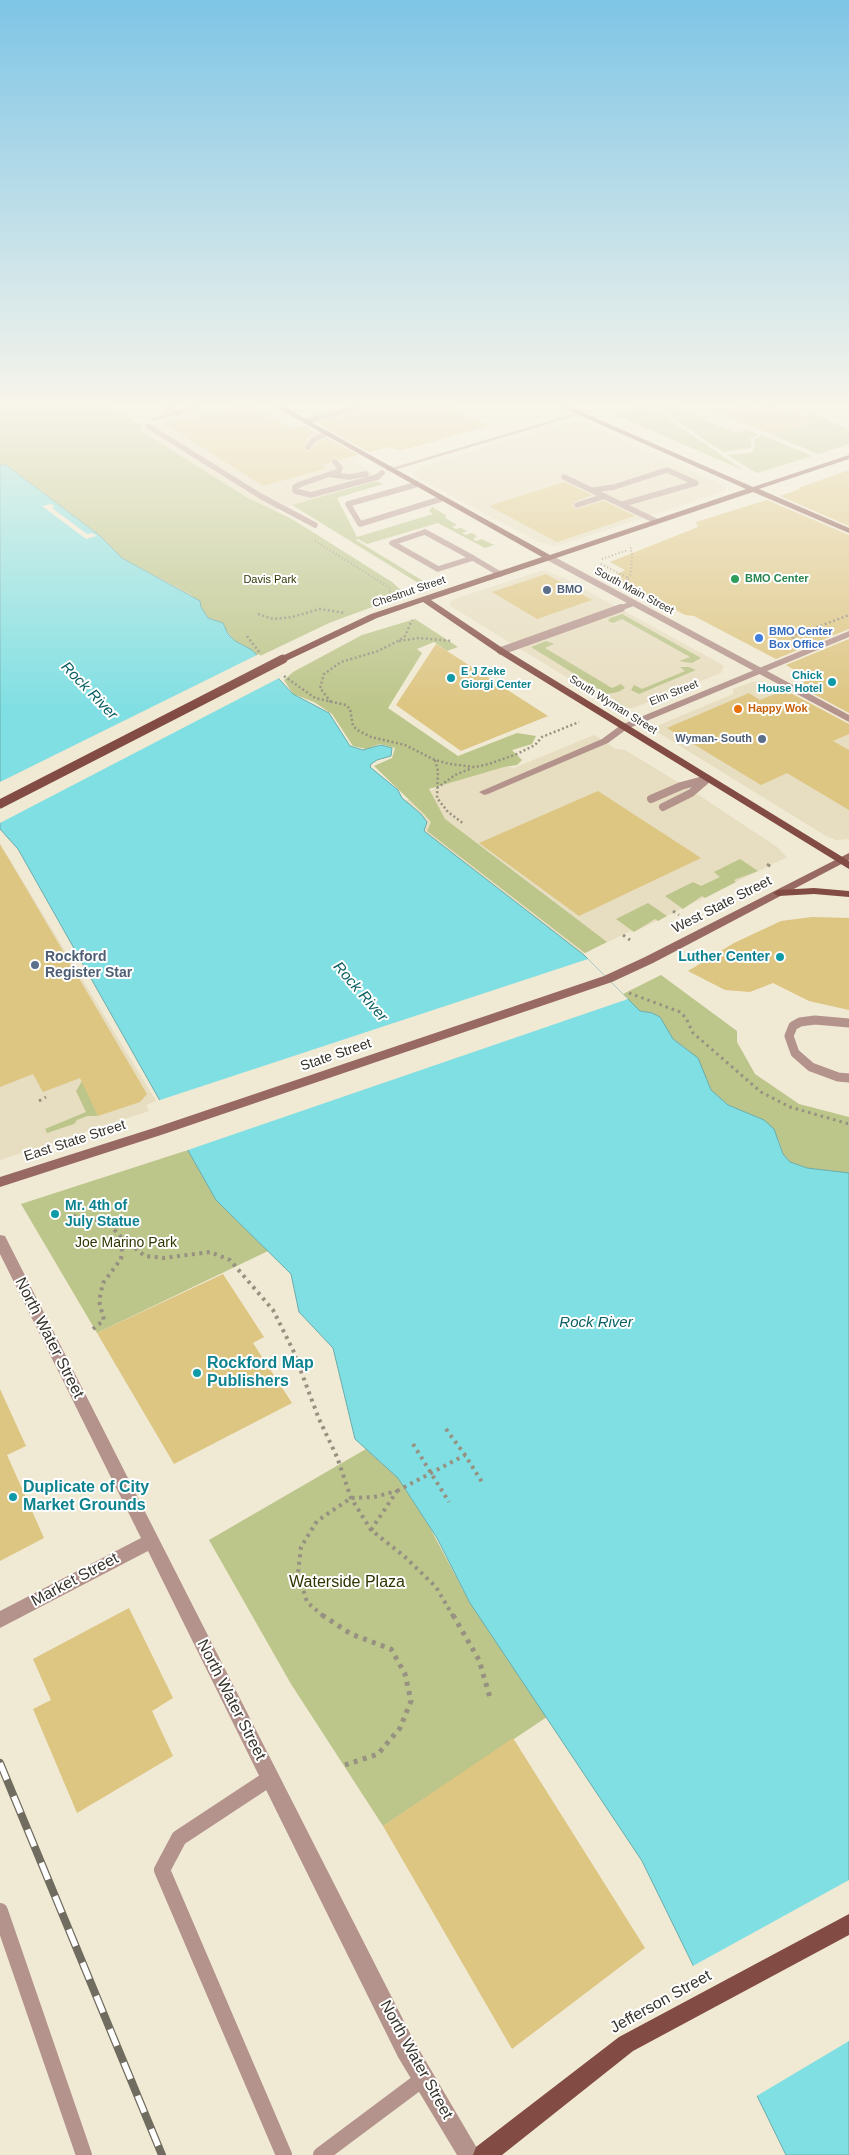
<!DOCTYPE html>
<html>
<head>
<meta charset="utf-8">
<style>
  body { margin:0 }
  canvas { display:block; background:#f0e9d3 }
</style>
</head>
<body>
<canvas width="849" height="2155"></canvas>
<script>
const ctx = document.querySelector('canvas').getContext('2d');
ctx.lineJoin = 'round';
function fillPath(path, color) {
  ctx.fillStyle = color;
  ctx.fill(path, 'evenodd');
}
function toPath(rows) {
  const path = new Path2D();
  for (const r of rows) {
    path.moveTo(r[0], r[1]);
    for (let i = 2; i < r.length; i += 2) path.lineTo(r[i], r[i + 1]);
  }
  return path;
}
function stroke(path, color, width, dash) {
  ctx.strokeStyle = color;
  ctx.lineWidth = width;
  ctx.lineCap = dash ? 'butt' : 'round';
  ctx.setLineDash(dash || []);
  ctx.stroke(path);
}
function drawText(font, color, halo, rows, align = 'center') {
  ctx.font = font + ' Helvetica,sans-serif';
  ctx.lineWidth = 4;
  ctx.setLineDash([]);
  ctx.textBaseline = 'middle';
  ctx.strokeStyle = halo;
  ctx.fillStyle = color;
  for (const [text, x, y, turn = 0] of rows) {
    ctx.save();
    ctx.translate(x, y);
    ctx.rotate((+turn || 0) * Math.PI / 180);
    ctx.textAlign = isNaN(turn) ? turn : align;
    if (halo) ctx.strokeText(text, 0, 0);
    ctx.fillText(text, 0, 0);
    ctx.restore();
  }
}
fillPath(toPath([
  [225,407,258,407,384,479,273,511,248,498,141,431,143,430,143,426],
  [578,420,725,486,726,489,722,492,567,543,553,546,539,542,412,475,420,467],
  [544,570,564,578,721,664,724,666,721,673,633,708,619,709,450,606,450,602,454,599],
  [762,681,774,686,782,690,782,694,849,733,849,839,836,840,826,836,654,730,655,727,666,722,733,694,733,689,752,682],
  [594,735,616,749,625,750,694,792,777,847,787,857,634,932,631,931,582,954,423,831,421,814,405,801,495,764,514,768],
  [0,851,7,855,156,1101,146,1105,149,1111,0,1160]
]), '#e7ddc0');
fillPath(toPath([
  [0,407,112,407,143,426,141,431,248,498,292,519,392,582,402,591,402,596,329,623,258,657,247,647,235,641,218,621,208,618,191,595,122,558,99,535,6,465,0,465],
  [635,407,651,407,743,470,615,415],
  [657,407,675,407,736,433,748,429,758,434,750,439,752,446,750,448,723,452],
  [812,414,849,429,849,444,818,454,773,435,813,422,803,417],
  [761,435,764,436,812,456,757,473,727,455,752,453,755,445,754,440],
  [376,481,383,484,337,498,357,537,433,514,429,511,432,507,447,516,444,517,457,525,452,527,456,529,461,528,467,531,462,533,466,535,472,533,477,536,473,539,476,541,482,539,494,545,485,548,438,523,367,544,358,539,356,540,423,581,420,584,292,505],
  [622,614,701,658,692,663,679,661,690,657,622,619,613,623,608,621,610,618],
  [415,619,458,647,447,651,434,642,417,649,422,653,388,708,458,756,517,733,536,736,532,744,512,750,522,760,517,765,504,767,429,789,445,819,607,942,585,953,427,831,431,822,424,814,374,766,392,758,395,748,380,744,366,749,353,746,332,714,314,702,293,694,284,680,293,672,362,635],
  [546,641,554,644,545,648,612,688,621,684,625,688,618,692,607,694,531,647],
  [680,667,689,667,696,670,639,694,631,690,634,685,642,689,685,671],
  [740,859,758,871,734,880,736,882,705,898,702,896,683,909,665,896,693,882,701,886,720,877,714,872],
  [648,903,667,916,658,921,655,919,634,932,616,919],
  [661,975,737,1031,737,1042,755,1074,799,1104,849,1117,849,1173,807,1168,790,1162,783,1154,779,1141,764,1120,728,1105,711,1090,704,1075,688,1050,673,1039,660,1017,652,1013,640,1011,623,994],
  [82,1081,98,1116,87,1116,77,1120,74,1124,47,1133,45,1129,86,1112,76,1091],
  [188,1150,216,1200,268,1251,97,1333,21,1204],
  [366,1449,398,1478,429,1526,470,1603,547,1717,383,1826,291,1684,209,1540]
]), '#bcc58a');
const water = toPath([
  [0,465,6,465,99,535,122,558,200,601,201,607,208,618,223,623,228,634,235,641,252,650,293,694,329,713,350,746,363,750,381,745,392,748,391,756,377,760,371,764,370,767,398,790,402,798,421,814,427,822,424,831,584,955,640,1011,652,1013,660,1017,673,1039,698,1058,711,1090,728,1105,764,1120,774,1129,783,1154,790,1162,807,1168,849,1173,849,2155,786,2155,642,1861,470,1603,437,1538,398,1478,355,1439,333,1348,299,1312,291,1274,216,1200,18,849,0,829,0,465]
]);
fillPath(water, '#80dfe3');
stroke(water, '#6aacac', 1);
fillPath(toPath([
  [51,504,55,507,52,508,87,534,92,533,97,536,86,539,42,506],
  [259,654,281,677,0,823,0,782],
  [588,959,628,999,185,1151,157,1101],
  [849,1880,849,2041,755,2097,691,1967]
]), '#f0e9d3');
fillPath(toPath([
  [235,407,253,407,291,429,304,425,317,433,309,437,304,444,306,451,310,451,316,444,327,438,358,455,340,460,334,458,330,463,321,465,327,468,263,486,165,424],
  [372,407,450,407,489,426,399,451,390,447,369,452,317,423],
  [778,407,813,421,775,434,763,431,706,408],
  [849,470,849,526,780,496,800,489,798,488],
  [564,482,592,495,574,502,572,506,576,509,604,501,635,516,557,542,489,506],
  [767,500,849,535,849,629,776,659,694,616,685,615,612,577,625,570,610,562,698,527,696,522],
  [546,574,592,600,537,619,492,592],
  [849,639,849,713,797,685,810,679,786,665],
  [436,644,447,651,548,716,461,751,396,705],
  [785,690,849,724,849,734,833,741,849,750,849,810,787,773,761,785,667,728,749,693,760,700],
  [598,791,701,858,579,916,479,843],
  [0,844,147,1094,140,1102,98,1116,80,1078,43,1092,33,1074,0,1087],
  [812,917,849,918,849,1010,809,1001,773,983,750,992,725,990,688,971,734,943,781,921],
  [223,1274,264,1337,253,1343,292,1403,174,1464,97,1333],
  [0,1389,26,1446,7,1455,44,1538,0,1561],
  [129,1608,173,1698,152,1711,173,1756,77,1813,33,1709,51,1700,33,1659],
  [513,1738,645,1948,512,2049,383,1826]
]), '#ddc582');
stroke(toPath([
  [315,541,390,588,390,595],
  [602,559,628,550],
  [601,564,628,578,628,582],
  [628,578,631,574,632,552,630,549,632,546]
]), '#979182', 2, [1, 2.5]);
stroke(toPath([
  [258,614,273,619,292,617,320,609,345,613],
  [247,636,260,653],
  [795,639,791,637,849,615],
  [399,641,419,638,452,641],
  [284,676,315,698,346,705,350,709,353,726,359,731,371,737,405,745,435,760,450,764,475,767,489,764,517,754,535,745,542,737,579,722],
  [331,702,320,688,324,674,341,662,378,651,398,641,405,636,412,620],
  [435,760,438,771,437,798,448,812,464,824],
  [437,788,455,775,472,768],
  [767,864,770,866]
]), '#979182', 2.5, [2, 2.5]);
stroke(toPath([
  [768,865,772,867],
  [673,911,679,915],
  [623,935,630,940],
  [629,993,680,1012,686,1018,693,1033,761,1092,790,1107,849,1124],
  [39,1101,46,1097]
]), '#979182', 3, [2.5, 4]);
stroke(toPath([
  [73,1216,107,1222,123,1239,121,1259,103,1283,99,1301,104,1320,93,1329],
  [123,1239,145,1256,164,1258,210,1252,230,1260,273,1310,293,1350,319,1419,337,1457,351,1498,371,1530,404,1556,436,1587,453,1616],
  [446,1429,465,1455],
  [413,1444,449,1502],
  [397,1491,465,1455,482,1482],
  [323,1616,307,1602,298,1573,301,1547,317,1521,351,1498,374,1497,397,1491,371,1530]
]), '#979182', 4, [3, 4.5]);
stroke(toPath([
  [322,1615,351,1634,391,1649,405,1674,411,1701,400,1728,378,1754,345,1765],
  [453,1615,479,1660,491,1701]
]), '#979182', 5, [4, 5.5]);
stroke(toPath([
  [168,407,178,413],
  [306,421,360,407],
  [148,426,262,497,315,525],
  [308,447,313,440,327,433],
  [335,462,340,468,339,471,301,484,295,487,295,491,311,495,377,477,382,473],
  [333,475,349,477,366,474],
  [564,477,656,521],
  [415,485,348,504,360,524,441,499],
  [594,490,614,487,667,470,696,483],
  [623,504,696,483],
  [577,505,605,496],
  [425,532,473,558,438,569,392,543,425,532],
  [473,558,500,574],
  [618,609,634,603]
]), '#b4938d', 5.5);
stroke(toPath([
  [501,651,621,608],
  [651,799,681,786,707,779],
  [663,807,691,793,705,781]
]), '#b4938d', 8);
stroke(toPath([
  [849,1023,815,1020,800,1022,793,1026,789,1036,795,1053,811,1067,838,1077,849,1078]
]), '#b4938d', 9);
stroke(toPath([
  [270,1778,179,1838,162,1870,284,2155],
  [0,1911,84,2155],
  [321,2155,424,2078]
]), '#b4938d', 16);
fillPath(toPath([
  [191,407,203,407,153,421,150,419,191,407],
  [576,413,581,414,391,471,385,470,576,413],
  [849,631,849,637,627,729,608,743,488,794,484,795,479,792,602,739,621,725,849,631],
  [0,1235,5,1236,7,1240,414,2041,481,2155,457,2155,398,2057,148,1551,0,1628,0,1611,141,1538,0,1254,0,1235]
]), '#b4938d');
fillPath(toPath([
  [545,555,551,555,849,715,849,722,545,559,545,555]
]), '#b4938d');
fillPath(toPath([
  [849,853,849,860,653,963,612,982,164,1134,0,1187,0,1177,154,1128,604,976,645,957,849,853]
]), '#986962');
fillPath(toPath([
  [276,407,284,407,550,555,746,489,561,407,570,407,753,487,849,455,849,459,759,489,849,528,849,533,753,492,431,600,504,649,849,861,849,869,498,653,423,602,377,618,286,661,280,661,280,657,371,614,542,557,276,407],
  [814,888,849,891,849,897,814,894,778,896,773,893,778,890,814,888],
  [849,1914,849,1935,633,2051,502,2155,473,2155,476,2147,619,2037,849,1914]
]), '#824b43');
const rail = toPath([
  [0,1763,162,2155]
]);
stroke(rail, '#706c5f', 8);
stroke(rail, '#fff', 5.5, [18]);
stroke(toPath([
  [0,804,283,659]
]), '#824b43', 9);
const sky = ctx.createLinearGradient(0, 0, 0, 709);
sky.addColorStop(0, '#7ec5e6');
sky.addColorStop(0.57, '#f8f5eb');
sky.addColorStop(1, '#f8f5eb00');
ctx.fillStyle = sky;
ctx.fillRect(0, 0, 849, 709);
for (const [x, y, r, color] of [
  [735,579,5,"#2e9e5b"],
  [547,590,5,"#5c6f8a"],
  [759,638,5,"#3f7fe0"],
  [451,678,5,"#0f9aa8"],
  [832,682,5,"#0f9aa8"],
  [738,709,5,"#e8710a"],
  [762,739,5,"#5c6f8a"],
  [780,957,5,"#0f9aa8"],
  [35,965,5,"#5c6f8a"],
  [55,1214,5,"#0f9aa8"],
  [197,1373,5,"#0f9aa8"],
  [13,1497,5,"#0f9aa8"]
]) {
  const dot = new Path2D();
  dot.arc(x, y, r, 0, 2 * Math.PI);
  ctx.fillStyle = color;
  ctx.fill(dot);
  stroke(dot, '#fff', 2);
}
drawText('bold 11px', '#27864d', '#fff', [
  ["BMO Center",745,579]
], 'left');
drawText('11px', '#303500', '#fff', [
  ["Davis Park",270,580]
]);
drawText('bold 11px', '#4e5e75', '#fff', [
  ["BMO",557,590],
  ["Wyman‐ South",752,739,"right"]
], 'left');
drawText('11px', '#37342c', '#fff', [
  ["South Main Street",634,591,28],
  ["Chestnut Street",409,592,-19],
  ["Elm Street",674,693,-22],
  ["South Wyman Street",613,705,32]
]);
drawText('bold 11px', '#366cbe', '#fff', [
  ["BMO Center",769,632],
  ["Box Office",769,645]
], 'left');
drawText('bold 11px', '#0d838f', '#fff', [
  ["E J Zeke",461,672],
  ["Giorgi Center",461,685],
  ["Chick",822,676,"right"],
  ["House Hotel",822,689,"right"]
], 'left');
drawText('bold 11px', '#c56008', '#fff', [
  ["Happy Wok",748,709]
], 'left');
drawText('14px', '#37342c', '#fff', [
  ["West State Street",722,905,-27],
  ["State Street",336,1055,-19],
  ["East State Street",75,1141,-18]
]);
drawText('bold 14px', '#4e5e75', '#fff', [
  ["Rockford",45,957],
  ["Register Star",45,973]
], 'left');
drawText('bold 14px', '#0d838f', '#fff', [
  ["Luther Center",770,957],
  ["Mr. 4th of",65,1206,"left"],
  ["July Statue",65,1222,"left"]
], 'right');
drawText('14px', '#303500', '#fff', [
  ["Joe Marino Park",126,1243]
]);
drawText('italic 15px', '#0c6063', '#fff', [
  ["Rock River",89,691,46],
  ["Rock River",360,992,49],
  ["Rock River",596,1323]
]);
drawText('16px', '#37342c', '#fff', [
  ["North Water Street",49,1338,63],
  ["Market Street",75,1580,-28],
  ["North Water Street",231,1700,63],
  ["Jefferson Street",661,2002,-29],
  ["North Water Street",416,2060,61]
]);
drawText('bold 16px', '#0d838f', '#fff', [
  ["Rockford Map",207,1364],
  ["Publishers",207,1382],
  ["Duplicate of City",23,1488],
  ["Market Grounds",23,1506]
], 'left');
drawText('16px', '#303500', '#fff', [
  ["Waterside Plaza",347,1583]
]);
</script>
</body>
</html>
